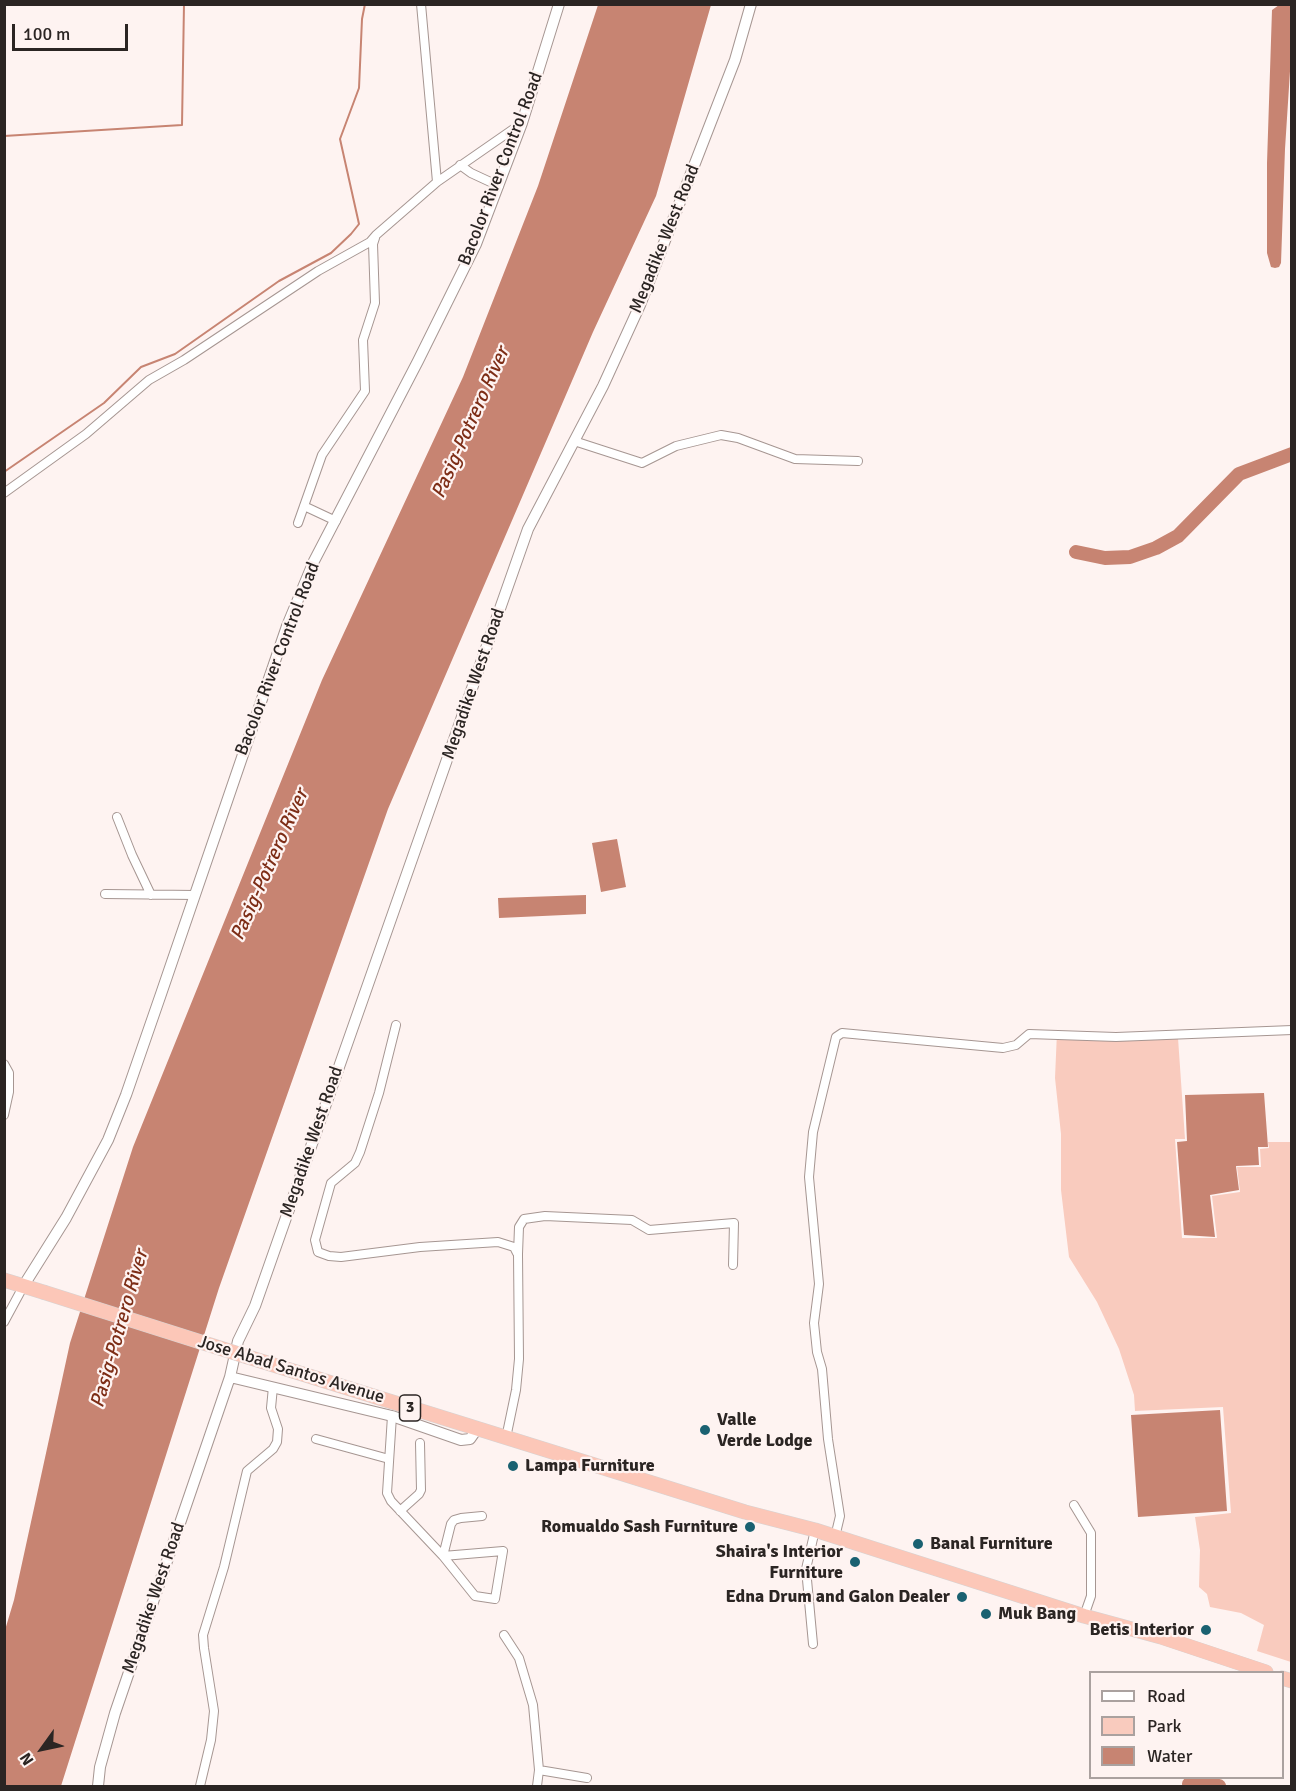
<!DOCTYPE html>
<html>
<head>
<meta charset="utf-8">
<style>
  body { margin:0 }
  #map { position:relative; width:1296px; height:1791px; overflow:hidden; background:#fef3f1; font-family:Signika,sans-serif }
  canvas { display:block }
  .frame { position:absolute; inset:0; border:6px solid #2b2523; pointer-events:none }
  .legend { position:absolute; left:1089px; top:1671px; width:195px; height:108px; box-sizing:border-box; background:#fef3f1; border:2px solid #aaa19f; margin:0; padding:8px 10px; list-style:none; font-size:18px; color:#2b2523 }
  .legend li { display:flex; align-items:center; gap:12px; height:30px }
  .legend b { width:30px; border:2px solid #aaa19f }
  .north { position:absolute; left:12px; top:1719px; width:60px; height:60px; -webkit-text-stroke:4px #fef3f1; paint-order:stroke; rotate:237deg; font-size:16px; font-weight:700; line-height:24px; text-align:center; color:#2b2523 }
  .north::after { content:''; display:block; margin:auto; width:21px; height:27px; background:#2b2523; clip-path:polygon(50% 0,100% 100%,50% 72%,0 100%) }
  .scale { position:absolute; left:12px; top:24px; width:116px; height:27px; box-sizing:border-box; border:3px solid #2b2523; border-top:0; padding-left:8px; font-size:18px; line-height:21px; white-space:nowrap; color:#2b2523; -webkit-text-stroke:4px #fef3f1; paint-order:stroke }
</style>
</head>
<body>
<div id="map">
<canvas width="1296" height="1791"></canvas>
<div class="frame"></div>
<ul class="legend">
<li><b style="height:8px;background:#fff"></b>Road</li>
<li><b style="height:16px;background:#f9cbbe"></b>Park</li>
<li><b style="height:16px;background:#c78472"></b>Water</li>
</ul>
<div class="north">N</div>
<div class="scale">100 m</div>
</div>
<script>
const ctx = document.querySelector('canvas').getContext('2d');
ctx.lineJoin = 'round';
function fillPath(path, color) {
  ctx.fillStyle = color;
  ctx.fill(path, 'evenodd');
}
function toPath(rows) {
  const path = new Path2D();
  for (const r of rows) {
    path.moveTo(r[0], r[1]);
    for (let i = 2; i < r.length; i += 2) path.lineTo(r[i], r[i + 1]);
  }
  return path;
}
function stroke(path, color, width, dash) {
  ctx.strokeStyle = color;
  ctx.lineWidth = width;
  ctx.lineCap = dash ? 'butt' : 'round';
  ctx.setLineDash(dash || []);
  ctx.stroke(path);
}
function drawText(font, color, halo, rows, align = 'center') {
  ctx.font = font + ' Signika,sans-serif';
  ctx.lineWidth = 4.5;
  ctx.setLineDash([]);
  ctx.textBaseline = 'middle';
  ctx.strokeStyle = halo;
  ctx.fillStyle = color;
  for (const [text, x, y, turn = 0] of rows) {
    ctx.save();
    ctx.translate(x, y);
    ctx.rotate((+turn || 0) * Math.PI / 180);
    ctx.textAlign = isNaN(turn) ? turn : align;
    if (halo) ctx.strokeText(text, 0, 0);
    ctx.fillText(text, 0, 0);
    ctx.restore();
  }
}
fillPath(toPath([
  [1057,1032,1178,1038,1185,1139,1175,1139,1182,1238,1217,1238,1212,1196,1240,1192,1237,1167,1261,1167,1260,1149,1269,1148,1268,1142,1291,1142,1291,1662,1257,1651,1264,1625,1241,1613,1210,1607,1207,1594,1199,1587,1200,1550,1195,1517,1231,1513,1223,1407,1135,1411,1134,1395,1119,1349,1097,1302,1069,1257,1061,1190,1061,1134,1055,1078]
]), '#f9cbbe');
fillPath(toPath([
  [598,5,711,5,656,196,593,332,388,809,219,1288,61,1786,5,1786,5,1630,14,1600,70,1343,133,1147,322,680,463,377,538,186],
  [1279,5,1291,5,1292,40,1285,149,1281,263,1279,267,1275,268,1271,267,1267,253,1267,163,1272,10],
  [617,839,626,887,601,892,592,843],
  [586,895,586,914,499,918,498,898],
  [1264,1093,1268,1147,1258,1147,1259,1165,1236,1166,1239,1190,1210,1195,1215,1237,1184,1235,1177,1142,1187,1141,1185,1095],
  [1220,1410,1227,1511,1138,1517,1131,1415]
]), '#c78472');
stroke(toPath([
  [4,136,182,125,184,4],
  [4,472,104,403,141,367,175,354,279,281,331,253,351,234,359,224,340,139,359,88,362,19,365,4]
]), '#c78472', 2);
stroke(toPath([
  [1076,552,1105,558,1130,557,1156,548,1178,536,1239,474,1292,454],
  [1189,1784,1219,1786]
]), '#c78472', 14);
const minor = toPath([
  [421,4,437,182],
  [460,165,471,173,499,186],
  [574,441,642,463,676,446,721,435,738,438,795,459,858,461],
  [4,493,86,434,149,380,184,360,318,271,370,242,376,235,437,182,522,123],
  [304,506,336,521],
  [298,523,322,455,365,391,363,340,375,303,373,244,375,238],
  [117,817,132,855,151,895],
  [105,894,195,895],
  [396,1025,379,1093,360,1152,355,1163,331,1183,315,1240,318,1252,329,1256,341,1257,420,1247,498,1242,514,1247,517,1253],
  [4,1064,9,1073,9,1092,4,1115],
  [4,1322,24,1285],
  [392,1416,387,1493,391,1501,443,1556,475,1596,495,1599,503,1551,443,1556,451,1524,454,1520,461,1518,482,1516],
  [506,1438,516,1390,519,1359,518,1254,519,1227,524,1219,545,1216,632,1220,649,1230,734,1223,733,1265],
  [316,1439,389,1459],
  [1074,1505,1091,1533,1091,1596,1084,1616],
  [400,1511,419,1494,421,1490,420,1443],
  [835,1537,840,1516,828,1439,822,1369,817,1352,814,1323,819,1284,809,1177,813,1132,836,1037,842,1033,1003,1048,1016,1045,1029,1034,1116,1037,1292,1030],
  [504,1635,519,1658,533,1705,539,1770,537,1786],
  [813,1644,806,1569,815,1530],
  [539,1770,587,1778],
  [200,1786,211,1740,214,1711,204,1648,203,1635,224,1567,247,1471,273,1449,277,1442,278,1429,271,1408,273,1387]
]);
const tertiary = toPath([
  [24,1285,66,1218,108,1140,126,1095,161,994,287,626,314,561,418,361,476,244,522,123,559,4],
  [230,1377,392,1416,461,1440,470,1439,477,1429],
  [98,1786,100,1767,115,1713,230,1377,238,1341,255,1306,528,529,603,386,640,305,735,60,751,4]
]);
const trunk = toPath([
  [4,1280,43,1292],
  [248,1357,745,1512,815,1530,1084,1616,1161,1637,1266,1672],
  [1282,1678,1292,1681]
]);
stroke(minor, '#a69692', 10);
stroke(tertiary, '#a69692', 12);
stroke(trunk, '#d5d3d3', 15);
stroke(minor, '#fff', 8);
stroke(tertiary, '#fff', 10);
stroke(trunk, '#fcc7b8', 14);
const trunkBridge = toPath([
  [43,1292,248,1357]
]);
stroke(trunkBridge, '#d5d3d3', 15, []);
stroke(trunkBridge, '#fcc7b8', 14);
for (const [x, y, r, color] of [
  [705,1430,6,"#1a6171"],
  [513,1466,6,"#1a6171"],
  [750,1527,6,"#1a6171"],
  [918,1544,6,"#1a6171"],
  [855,1562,6,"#1a6171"],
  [962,1597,6,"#1a6171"],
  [986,1614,6,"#1a6171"],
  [1206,1630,6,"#1a6171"]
]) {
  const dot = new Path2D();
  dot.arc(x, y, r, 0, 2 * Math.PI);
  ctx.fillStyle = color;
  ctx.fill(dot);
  stroke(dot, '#fef3f1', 2);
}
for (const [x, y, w] of [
  [410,1408,21]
]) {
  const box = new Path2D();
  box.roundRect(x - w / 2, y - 13, w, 26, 4.5);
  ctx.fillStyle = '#fef3f1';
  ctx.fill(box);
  stroke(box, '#2b2523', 1.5);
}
drawText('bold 16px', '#2b2523', null, [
  ["3",410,1408]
]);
drawText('18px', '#2b2523', '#fef3f1', [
  ["Bacolor River Control Road",501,169,-69],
  ["Megadike West Road",665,239,-68],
  ["Bacolor River Control Road",278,659,-69],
  ["Megadike West Road",474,684,-71],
  ["Megadike West Road",312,1142,-71],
  ["Jose Abad Santos Avenue",291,1370,17],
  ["Megadike West Road",154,1598,-71]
]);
drawText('bold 18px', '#2b2523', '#fef3f1', [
  ["Valle",717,1420],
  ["Verde Lodge",717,1441],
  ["Lampa Furniture",525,1466],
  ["Romualdo Sash Furniture",738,1527,"right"],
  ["Banal Furniture",930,1544],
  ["Shaira's Interior",843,1552,"right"],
  ["Furniture",843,1573,"right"],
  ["Edna Drum and Galon Dealer",950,1597,"right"],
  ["Muk Bang",998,1614],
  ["Betis Interior",1194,1630,"right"]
], 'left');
drawText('italic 20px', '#7d2d16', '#fef3f1', [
  ["Pasig-Potrero River",471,423,-66],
  ["Pasig-Potrero River",270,865,-66],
  ["Pasig-Potrero River",120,1329,-74]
]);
</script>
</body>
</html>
